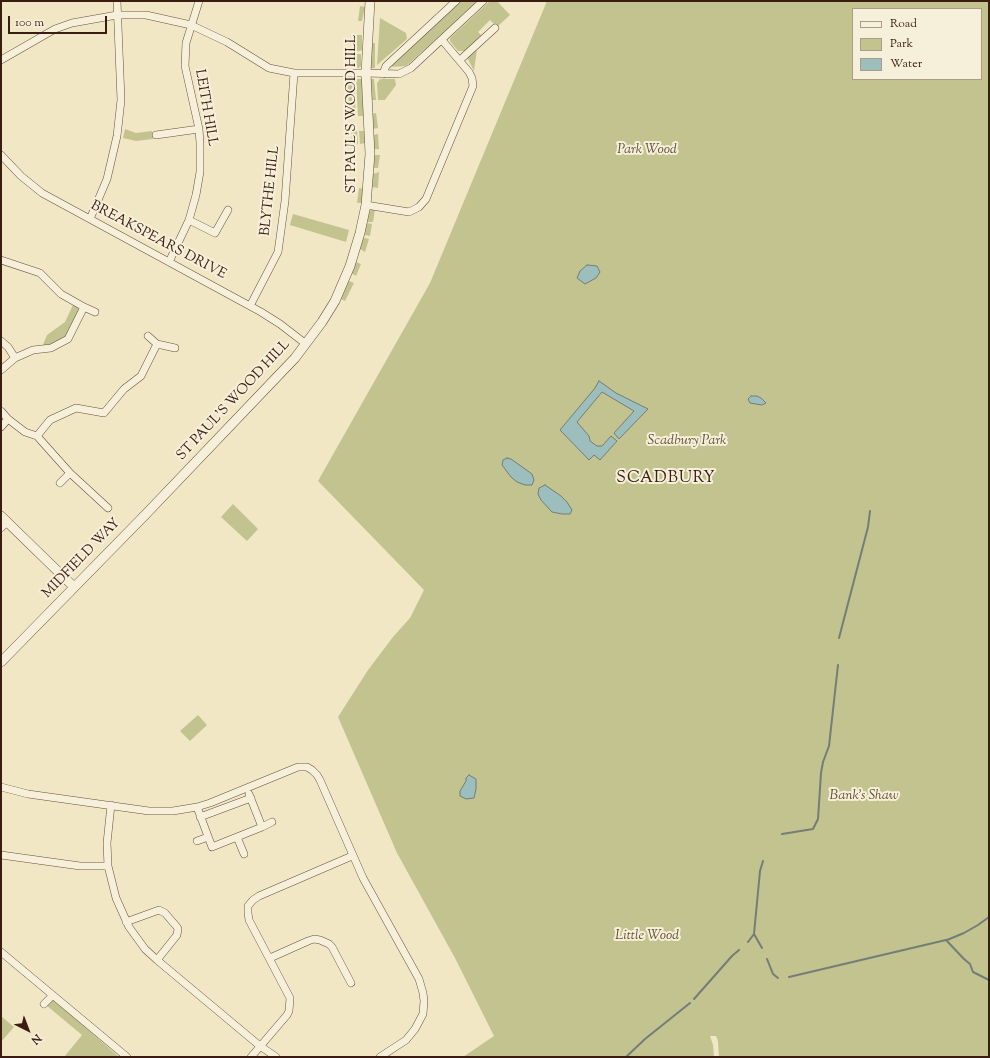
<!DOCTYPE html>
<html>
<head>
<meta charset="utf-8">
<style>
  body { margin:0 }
  #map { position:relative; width:990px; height:1058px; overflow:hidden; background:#f1e7c5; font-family:"Sorts Mill Goudy",serif }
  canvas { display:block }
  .frame { position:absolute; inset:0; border:2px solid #3a1c10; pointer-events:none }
  .legend { position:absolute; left:852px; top:8px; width:130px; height:72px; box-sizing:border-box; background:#f6efd9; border:1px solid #ab9b89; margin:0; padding:5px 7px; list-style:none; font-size:12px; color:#3a1c10 }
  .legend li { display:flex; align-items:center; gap:8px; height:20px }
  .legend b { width:20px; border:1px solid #ab9b89 }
  .north { position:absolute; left:8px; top:1010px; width:40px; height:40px; -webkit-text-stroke:3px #f6efd9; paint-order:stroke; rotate:138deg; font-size:11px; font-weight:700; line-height:16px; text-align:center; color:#3a1c10 }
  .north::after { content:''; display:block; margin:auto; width:14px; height:18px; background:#3a1c10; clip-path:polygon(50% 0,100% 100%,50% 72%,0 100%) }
  .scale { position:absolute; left:8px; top:16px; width:99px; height:18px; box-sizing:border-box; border:2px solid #3a1c10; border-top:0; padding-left:5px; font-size:12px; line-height:14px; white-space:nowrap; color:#3a1c10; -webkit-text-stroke:3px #f6efd9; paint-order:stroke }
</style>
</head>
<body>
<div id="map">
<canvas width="990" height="1058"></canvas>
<div class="frame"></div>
<ul class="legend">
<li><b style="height:5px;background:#f6efd9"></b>Road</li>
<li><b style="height:11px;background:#c2c38f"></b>Park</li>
<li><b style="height:11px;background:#9cbebc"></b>Water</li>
</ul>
<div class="north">N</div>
<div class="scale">100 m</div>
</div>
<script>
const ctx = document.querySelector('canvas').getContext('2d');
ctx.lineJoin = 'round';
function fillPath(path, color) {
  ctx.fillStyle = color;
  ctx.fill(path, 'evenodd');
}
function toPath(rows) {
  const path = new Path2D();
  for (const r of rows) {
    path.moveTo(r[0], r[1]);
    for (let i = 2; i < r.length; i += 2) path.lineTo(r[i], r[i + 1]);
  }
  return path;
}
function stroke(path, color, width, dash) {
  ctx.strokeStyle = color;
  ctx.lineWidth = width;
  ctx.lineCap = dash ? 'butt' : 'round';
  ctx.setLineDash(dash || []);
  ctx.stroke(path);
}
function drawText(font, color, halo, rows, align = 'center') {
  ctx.font = font + ' "Sorts Mill Goudy",serif';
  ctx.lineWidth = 4;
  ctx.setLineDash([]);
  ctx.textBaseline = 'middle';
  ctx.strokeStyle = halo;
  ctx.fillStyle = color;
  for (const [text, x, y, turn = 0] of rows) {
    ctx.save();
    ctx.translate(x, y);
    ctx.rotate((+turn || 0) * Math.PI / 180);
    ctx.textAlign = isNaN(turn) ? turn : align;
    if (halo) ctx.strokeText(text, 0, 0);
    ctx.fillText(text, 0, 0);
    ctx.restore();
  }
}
fillPath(toPath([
  [459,1,479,1,406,66,389,67],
  [490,1,497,1,510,15,497,27,490,20,478,32,482,36,465,51,458,51,450,41,450,38],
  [547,1,989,1,989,1057,719,1057,718,1041,716,1036,710,1036,713,1045,714,1057,463,1057,494,1036,455,958,397,853,338,717,368,670,393,637,410,618,424,590,318,481,430,283],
  [853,9,981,9,981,79,853,79],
  [360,6,365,7,362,21,358,21],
  [380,18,406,33,407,39,377,65],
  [357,35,362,35,362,50,360,51,356,51],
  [370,43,375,43,375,68,369,68],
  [477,49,474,71,468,59,468,56],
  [355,54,361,54,361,66,359,68,355,67],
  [347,79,351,79,354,81,356,117,350,117],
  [356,79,362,79,364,116,358,116],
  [369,79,374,79,376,100,370,100],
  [380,79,395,79,396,85,385,100,378,100,377,83],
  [376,113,378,128,372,129,371,114],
  [125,129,136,133,152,131,153,139,136,141,123,138],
  [357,131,358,144,352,145,351,132],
  [359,131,365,131,365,143,360,144],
  [378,134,379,149,373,149,372,135],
  [374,155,380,155,378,168,373,168],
  [379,172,378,188,372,187,373,174],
  [359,188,365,189,363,203,357,203],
  [372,209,375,209,373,222,367,222,369,212],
  [293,214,349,230,346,242,290,225],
  [367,223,372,224,370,236,365,235,364,233],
  [365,238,369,239,365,252,360,249,363,239],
  [356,262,361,264,356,276,351,273],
  [349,281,354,283,345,301,341,299],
  [73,305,78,308,79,312,66,337,52,345,42,347,47,335,65,322],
  [233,504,258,529,247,541,221,517],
  [198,715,207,725,190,741,180,731],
  [52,998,119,1057,64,1057,82,1035,46,1005],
  [1,1016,14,1027,1,1042]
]), '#c2c38f');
const water = toPath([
  [587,265,597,266,600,272,596,278,585,284,577,278,580,271,587,265],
  [599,381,616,393,648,409,619,439,614,433,634,411,602,392,577,422,589,436,590,441,597,446,602,446,611,436,617,441,600,460,594,455,589,460,560,430,595,388,599,381],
  [751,396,757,396,761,398,766,403,762,405,750,403,748,399,751,396],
  [507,458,511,459,532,474,534,480,532,485,525,485,517,482,511,477,502,465,503,460,507,458],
  [545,485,561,496,567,502,572,510,570,514,562,514,552,512,541,500,538,494,539,488,545,485],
  [469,775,476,779,476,789,474,798,466,799,460,796,460,791,466,781,466,778,469,775]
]);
fillPath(water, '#9cbebc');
stroke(water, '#757d77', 1);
stroke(toPath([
  [839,638,868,527,870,511],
  [782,834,813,829,818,819,821,773,823,762,829,746,838,665],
  [754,934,762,948],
  [947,940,964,933,978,925,989,917],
  [748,942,754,934,760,871,763,861],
  [767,959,773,974,778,978],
  [789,977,946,940,964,959,970,964,973,972,989,980],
  [694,999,732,956,739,950],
  [626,1057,645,1039,690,1003]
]), '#757d77', 2);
const minor = toPath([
  [1,60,55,29,72,23,117,15,146,15,191,25,227,42,269,68,294,73,366,73,399,74,411,68,483,1],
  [460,60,495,28],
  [383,74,386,66,456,1],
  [156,135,199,129],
  [1,155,21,176,42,193,261,312,280,324,306,344],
  [366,205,409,212,419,207,426,199,473,86,472,78,469,72,442,40],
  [90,219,107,179,117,136,121,100,117,1],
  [189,220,215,233,228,210],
  [1,260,40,273,61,294,84,307],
  [169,262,189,220,196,195,200,172,200,143,199,129,185,66,186,43,199,1],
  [250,306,278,252,285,201,294,73],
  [148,336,157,344,175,348],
  [1,341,8,347,15,358],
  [1,370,15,358,33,350,51,348,68,339,84,307,95,312],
  [1,411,8,419,25,432,37,436,50,420,76,408,104,413,124,389,141,376,157,344],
  [1,427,8,419],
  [37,436,70,473,108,508],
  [60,483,70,473],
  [1,528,7,522],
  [1,787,28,794,149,811,173,811,197,807,210,803,298,767,307,767,312,770,317,775,320,780,363,878,419,979,423,993,424,1001,423,1014,415,1029,406,1040,380,1057],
  [249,794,262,827,272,822],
  [111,805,107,843,108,866,116,898,129,927,145,949,157,960,260,1046,276,1057],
  [197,807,212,847,262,827],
  [200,817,251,798],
  [237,837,244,854],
  [197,841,208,837],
  [1,855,80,866,108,866],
  [126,922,159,910,165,913,177,927,178,929,177,935,157,960],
  [1,952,127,1057],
  [270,958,308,941,314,939,320,940,329,944,332,947,351,983],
  [44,1004,52,996],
  [251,1057,287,1015,289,1011,290,998,249,920,248,913,248,906,253,900,259,896,352,856]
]);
const tertiary = toPath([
  [1,516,74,587],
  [1,662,145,515,295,358,322,322,335,301,350,266,360,233,366,205,370,154,366,73,370,1]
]);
stroke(minor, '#684f3d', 8);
stroke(tertiary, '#684f3d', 10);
stroke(minor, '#f6efd9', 7);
stroke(tertiary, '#f6efd9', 9);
drawText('14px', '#3a1c10', '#f6efd9', [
  ["LEITH HILL",205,108,80],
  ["ST PAUL'S WOOD HILL",353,114,-90],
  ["BLYTHE HILL",271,191,-84],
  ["BREAKSPEARS DRIVE",158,241,28],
  ["ST PAUL'S WOOD HILL",234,401,-47],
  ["MIDFIELD WAY",82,559,-46]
]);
drawText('italic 14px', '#634e36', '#f6efd9', [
  ["Park Wood",647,151],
  ["Scadbury Park",687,442],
  ["Bank's Shaw",864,797],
  ["Little Wood",647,937]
]);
ctx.letterSpacing = '1px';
drawText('16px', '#3a1c10', '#f6efd9', [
  ["SCADBURY",666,479]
]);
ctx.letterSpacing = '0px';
</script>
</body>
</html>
